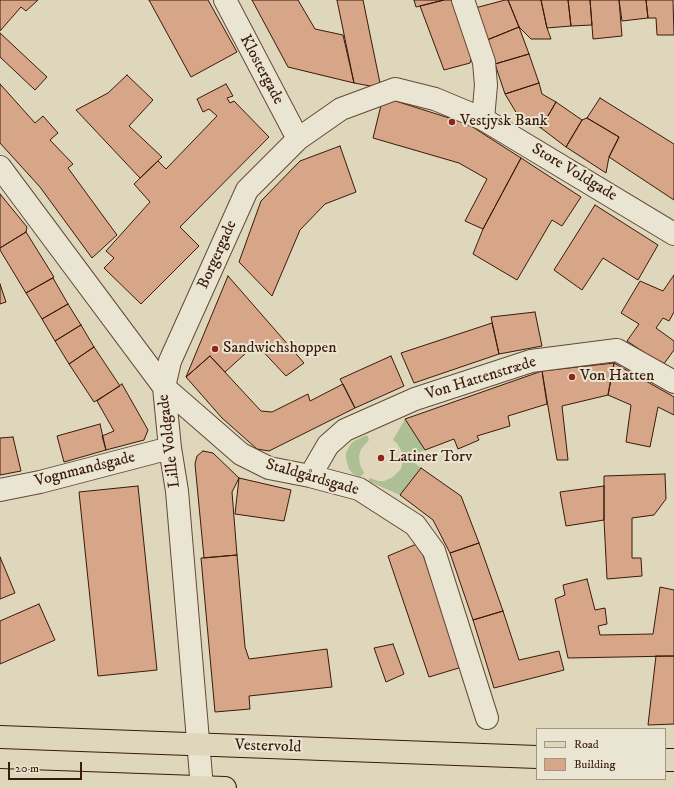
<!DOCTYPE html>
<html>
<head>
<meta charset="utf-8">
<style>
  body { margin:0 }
  #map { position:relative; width:674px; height:788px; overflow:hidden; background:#dfd7bb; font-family:"IM FELL DW Pica",serif }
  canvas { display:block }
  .legend { position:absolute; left:536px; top:728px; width:130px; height:52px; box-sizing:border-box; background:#eae5d3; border:1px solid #a49482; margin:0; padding:5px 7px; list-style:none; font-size:12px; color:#3a1a09 }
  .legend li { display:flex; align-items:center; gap:8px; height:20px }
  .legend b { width:20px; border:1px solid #a49482 }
  .scale { position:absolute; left:8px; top:762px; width:74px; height:18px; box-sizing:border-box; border:2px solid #3a1a09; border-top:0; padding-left:5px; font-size:12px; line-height:14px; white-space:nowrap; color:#3a1a09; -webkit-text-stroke:3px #eae5d3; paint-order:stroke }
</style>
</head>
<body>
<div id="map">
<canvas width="674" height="788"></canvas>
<ul class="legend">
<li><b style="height:5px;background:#dfd7bb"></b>Road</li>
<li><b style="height:11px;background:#d7a588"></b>Building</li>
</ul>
<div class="scale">20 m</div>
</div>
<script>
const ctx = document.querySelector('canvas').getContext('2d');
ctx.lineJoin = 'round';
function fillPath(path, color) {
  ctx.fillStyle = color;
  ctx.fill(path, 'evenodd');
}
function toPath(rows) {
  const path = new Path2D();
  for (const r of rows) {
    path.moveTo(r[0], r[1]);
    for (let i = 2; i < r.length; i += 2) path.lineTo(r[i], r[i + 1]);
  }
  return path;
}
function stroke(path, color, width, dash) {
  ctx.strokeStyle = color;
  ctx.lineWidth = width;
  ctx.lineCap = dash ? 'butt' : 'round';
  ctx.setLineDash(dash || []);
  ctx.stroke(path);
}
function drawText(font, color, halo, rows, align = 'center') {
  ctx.font = font + ' "IM FELL DW Pica",serif';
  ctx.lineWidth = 4;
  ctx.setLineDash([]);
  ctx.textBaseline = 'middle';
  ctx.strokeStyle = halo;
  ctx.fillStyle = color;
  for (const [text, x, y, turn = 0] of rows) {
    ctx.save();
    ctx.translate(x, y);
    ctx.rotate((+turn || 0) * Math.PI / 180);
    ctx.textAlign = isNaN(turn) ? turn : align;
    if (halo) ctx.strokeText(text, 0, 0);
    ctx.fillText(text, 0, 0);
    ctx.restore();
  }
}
fillPath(toPath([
  [405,419,425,450,415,454,403,454,397,443,393,440],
  [367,435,369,440,361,449,359,456,360,465,364,473,360,477,353,474,349,469,346,459,346,453,350,445,354,441],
  [403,461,412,461,421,468,400,495,368,481,370,478,378,481,384,481,393,477,401,469]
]), '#acbf95');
const building = toPath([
  [0,0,38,0,26,11,21,7,0,31,0,0],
  [149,0,208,0,237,52,191,77,149,0],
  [252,0,298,0,315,29,343,35,354,83,288,67,252,0],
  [337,0,363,0,381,88,354,83,337,0],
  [414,0,444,0,416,7,414,0],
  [444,0,455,0,474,50,470,63,444,70,420,6,444,0],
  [505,0,508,0,519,27,487,40,475,8,505,0],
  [508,0,541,0,547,28,551,39,531,39,519,27,508,0],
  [541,0,568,0,571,26,547,28,541,0],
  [568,0,590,0,592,25,571,26,568,0],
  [590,0,619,0,622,36,593,39,590,0],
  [619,0,646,0,648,18,622,21,619,0],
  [646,0,673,0,674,35,657,35,656,18,648,18,646,0],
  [519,27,529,54,495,64,487,40,519,27],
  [0,33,47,77,35,90,0,57,0,33],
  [529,54,539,83,505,94,495,64,529,54],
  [127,75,153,100,129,126,162,157,140,178,76,110,108,93,127,75],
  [539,83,542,94,556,102,541,128,517,114,505,94,539,83],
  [0,84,35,123,43,116,58,133,50,140,73,164,68,168,117,235,92,258,40,187,0,143,0,84],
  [226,84,233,96,227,98,230,103,234,101,269,137,180,227,199,246,141,304,104,268,114,258,106,251,150,202,134,184,158,161,166,169,217,116,209,109,203,112,197,99,226,84],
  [383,97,468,124,521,158,483,229,465,221,487,179,459,163,373,138,383,97],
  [600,98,674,144,674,200,609,157,619,137,587,118,600,98],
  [556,102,582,120,566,147,541,128,556,102],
  [587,118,619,137,609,157,606,173,566,147,582,120,587,118],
  [340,146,356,192,325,204,300,230,272,296,239,262,261,201,300,161,340,146],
  [521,158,581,197,562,226,552,220,517,280,473,254,483,229,521,158],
  [0,194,27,227,26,232,0,248,0,194],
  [595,205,658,245,638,280,603,258,582,290,554,270,595,205],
  [26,232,54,277,26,293,0,250,0,248,26,232],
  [674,275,674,312,669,321,663,318,656,328,674,341,674,350,663,365,627,341,639,324,621,313,640,281,663,291,674,275],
  [228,276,304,363,286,376,256,344,225,372,210,356,186,377,228,276],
  [53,278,68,304,42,319,26,293,53,278],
  [0,284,6,302,0,304,0,284],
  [68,304,81,325,55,341,42,319,68,304],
  [535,312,542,346,499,354,491,317,535,312],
  [492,323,499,354,414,383,401,353,492,323],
  [81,325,94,347,69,364,55,341,81,325],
  [94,347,120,386,94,402,69,364,94,347],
  [210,356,261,411,272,412,308,394,310,401,343,384,355,408,269,451,257,449,222,418,186,377,210,356],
  [391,356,404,386,355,408,340,379,391,356],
  [614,363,674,397,674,415,658,407,650,447,626,442,631,405,608,395,614,363],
  [614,363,608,395,562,406,568,460,557,460,542,371,614,363],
  [542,371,547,404,508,416,510,426,477,436,479,440,458,449,454,439,425,450,405,419,542,371],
  [122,384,148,430,144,440,106,450,102,436,114,431,97,401,122,384],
  [100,424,106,450,64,462,57,436,100,424],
  [13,437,21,471,0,475,0,438,13,437],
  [203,451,213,453,239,478,232,492,237,555,204,558,195,464,197,456,203,451],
  [421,468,461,496,479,543,450,553,433,520,400,495,421,468],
  [665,474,666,499,654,515,632,518,632,558,641,558,642,576,607,579,604,520,604,476,665,474],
  [239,478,291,490,284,521,235,514,239,478],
  [138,486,157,670,98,676,79,492,138,486],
  [604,486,604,520,566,526,560,492,604,486],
  [419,543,462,667,429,677,388,556,419,543],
  [479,543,503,611,473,620,450,553,479,543],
  [237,555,245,647,249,659,327,649,332,687,249,696,250,709,215,712,201,558,237,555],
  [0,557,15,593,0,599,0,557],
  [587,579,595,610,605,608,607,624,598,626,600,635,653,634,660,587,674,590,674,656,568,658,555,599,565,595,563,585,587,579],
  [39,604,55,640,0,664,0,621,39,604],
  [503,611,519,660,559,651,564,670,494,688,473,620,503,611],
  [393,644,404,674,386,682,374,648,393,644],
  [656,656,674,656,674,724,648,725,656,656]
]);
fillPath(building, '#d7a588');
stroke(building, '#3a1a09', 1);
const minor = toPath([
  [225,0,298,139],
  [463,0,484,62,486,85,483,119],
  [0,167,164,387,170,448,177,491,202,788],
  [164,387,170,361,247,190,298,139,341,109,395,89,435,99,483,119,674,234],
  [164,387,241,454,269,468,310,476,359,489,415,525,434,551,487,718],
  [310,476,328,445,345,430,415,399,531,361,617,350,674,382],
  [0,490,40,482,170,448]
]);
const major = toPath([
  [0,737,537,757],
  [665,760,674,760],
  [0,780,225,788]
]);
stroke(minor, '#634936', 24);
stroke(major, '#3a1a09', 24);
stroke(minor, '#eae5d3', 22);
stroke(major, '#dfd7bb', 22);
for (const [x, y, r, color] of [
  [452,122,4,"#8f2418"],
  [215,349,4,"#8f2418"],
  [572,377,4,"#8f2418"],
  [381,458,4,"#8f2418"]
]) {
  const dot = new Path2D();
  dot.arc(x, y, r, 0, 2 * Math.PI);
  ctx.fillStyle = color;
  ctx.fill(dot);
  stroke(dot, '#eae5d3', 1.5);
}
drawText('16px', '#3a1a09', '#eae5d3', [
  ["Klostergade",261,70,62],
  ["Store Voldgade",574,173,31],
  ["Borgergade",218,255,-66],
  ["Von Hattenstræde",481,379,-17],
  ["Lille Voldgade",170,441,-97],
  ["Vognmandsgade",85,470,-14],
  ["Staldgårdsgade",312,478,16],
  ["Vestervold",268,747,2]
]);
drawText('16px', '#3a1a09', '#eae5d3', [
  ["Vestjysk Bank",460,122],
  ["Sandwichshoppen",223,349],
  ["Von Hatten",580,377],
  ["Latiner Torv",389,458]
], 'left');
</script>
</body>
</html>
